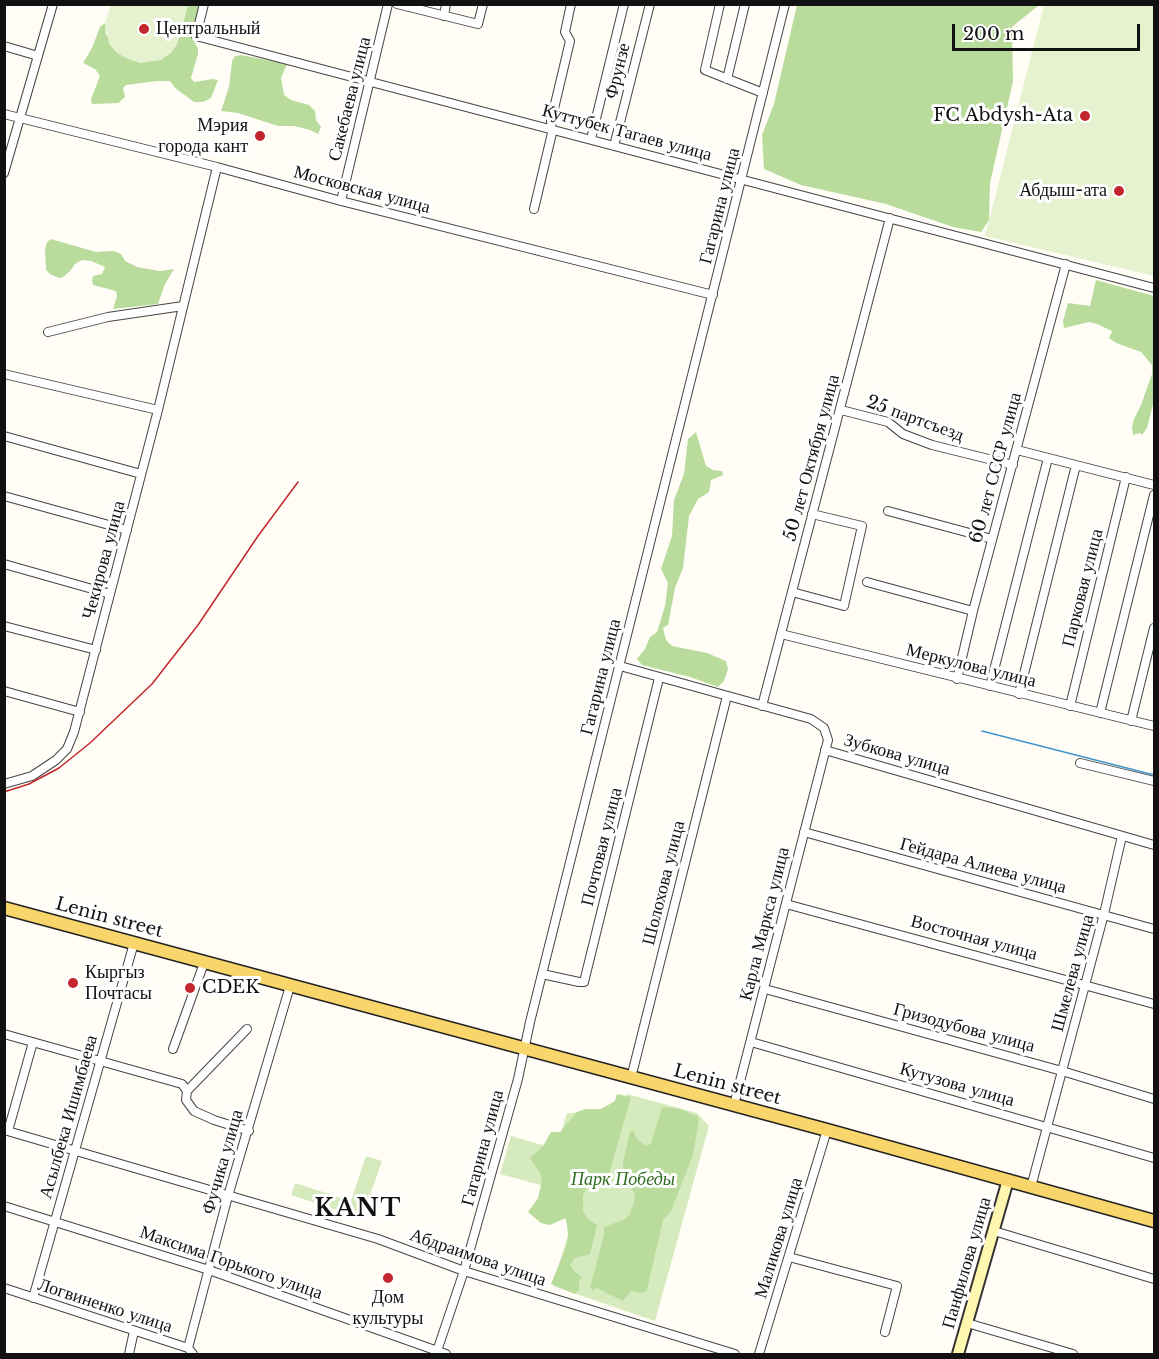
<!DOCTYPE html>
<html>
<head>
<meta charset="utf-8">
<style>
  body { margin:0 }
  #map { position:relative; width:1159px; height:1359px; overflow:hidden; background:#fffdf5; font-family:"Libre Baskerville",serif }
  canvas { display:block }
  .frame { position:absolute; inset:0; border:6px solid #111; pointer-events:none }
  .scale { position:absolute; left:952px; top:24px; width:188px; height:27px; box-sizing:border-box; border:3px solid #111; border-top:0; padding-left:8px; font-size:18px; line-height:21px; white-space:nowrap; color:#111; -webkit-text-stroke:4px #fff; paint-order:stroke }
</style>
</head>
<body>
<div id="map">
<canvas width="1159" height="1359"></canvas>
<div class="frame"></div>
<div class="scale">200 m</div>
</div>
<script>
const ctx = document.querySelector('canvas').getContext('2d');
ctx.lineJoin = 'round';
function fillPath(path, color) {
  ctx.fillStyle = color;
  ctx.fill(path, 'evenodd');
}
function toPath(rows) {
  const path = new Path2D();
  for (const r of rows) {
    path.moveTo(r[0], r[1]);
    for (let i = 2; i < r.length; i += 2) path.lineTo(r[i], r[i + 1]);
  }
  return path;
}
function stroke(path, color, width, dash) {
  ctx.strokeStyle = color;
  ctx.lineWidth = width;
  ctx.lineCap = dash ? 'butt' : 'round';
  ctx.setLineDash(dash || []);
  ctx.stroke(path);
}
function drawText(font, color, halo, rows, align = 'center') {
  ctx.font = font + ' "Libre Baskerville",serif';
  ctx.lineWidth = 6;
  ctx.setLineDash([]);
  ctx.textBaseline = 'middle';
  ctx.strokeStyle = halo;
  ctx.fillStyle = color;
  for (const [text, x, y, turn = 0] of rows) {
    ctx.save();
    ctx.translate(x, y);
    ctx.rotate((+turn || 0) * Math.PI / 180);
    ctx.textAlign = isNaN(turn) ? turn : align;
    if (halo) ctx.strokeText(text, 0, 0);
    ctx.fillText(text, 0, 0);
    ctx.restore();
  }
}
fillPath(toPath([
  [627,1094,697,1113,709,1126,655,1321,553,1286,570,1228,548,1187,500,1174,511,1136,556,1149,567,1113,621,1111],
  [366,1156,382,1161,362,1218,291,1195,295,1183,351,1201]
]), '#d5ebbd');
fillPath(toPath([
  [188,5,201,5,192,33,192,37,198,49,198,54,191,78,194,82,213,79,218,80,211,98,203,102,194,102,175,88,170,81,157,81,126,85,123,88,125,97,118,103,92,104,91,99,100,76,95,69,83,63,92,48,100,27,105,23,106,35,177,44],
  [797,5,1039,5,1012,27,1013,81,990,183,989,220,981,232,953,227,886,204,801,185,764,169,762,135,774,104],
  [241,55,287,64,281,78,284,95,291,100,309,105,315,111,316,120,321,127,318,134,310,130,294,126,278,126,238,113,221,111,229,87,232,61,235,56],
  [51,239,96,252,114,251,121,254,125,261,137,267,160,271,174,269,165,284,158,304,113,309,117,296,116,291,93,285,92,280,93,276,102,274,105,267,91,261,82,260,75,264,70,271,63,277,59,278,50,274,46,270,45,250,47,242],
  [1096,280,1154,296,1154,400,1147,428,1142,435,1140,433,1133,435,1132,427,1134,419,1141,405,1152,374,1152,365,1141,352,1116,343,1109,338,1112,331,1097,324,1089,322,1064,328,1063,321,1068,303,1090,306],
  [696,432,706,466,713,470,722,471,723,475,711,480,709,492,698,499,689,516,683,568,675,588,668,625,663,628,666,640,672,646,707,653,726,661,728,669,724,681,718,687,690,677,642,665,637,659,645,649,650,637,657,632,665,606,668,583,661,569,672,536,674,500,684,474,688,439],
  [617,1094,631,1097,609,1174,593,1182,587,1188,583,1195,583,1212,588,1219,597,1225,590,1254,575,1258,570,1265,575,1272,582,1277,579,1281,579,1290,575,1294,551,1284,567,1244,568,1235,566,1218,550,1225,541,1223,528,1212,538,1198,542,1181,540,1173,530,1158,543,1146,551,1132,560,1132,577,1112,585,1109,601,1109,615,1101],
  [662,1107,680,1109,697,1116,699,1120,693,1155,671,1211,663,1220,647,1290,644,1293,631,1291,623,1301,597,1288,593,1290,590,1288,604,1235,604,1227,625,1219,630,1214,634,1202,635,1193,625,1181,623,1162,630,1132,633,1130,636,1138,646,1146,651,1144]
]), '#b9dc9c');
fillPath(toPath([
  [111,5,111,4,188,5,177,44,171,53,161,60,140,63,128,59,117,53,109,44,105,23],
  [1044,5,1154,5,1154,276,985,236]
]), '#e6f2cf');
stroke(toPath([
  [982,731,1154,775]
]), '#3f96cf', 1.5);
const street = toPath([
  [204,4,196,36,1154,288],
  [397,4,478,24,483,4],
  [720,4,705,70,763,93],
  [444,16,446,4],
  [4,46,38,56],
  [727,79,745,4],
  [4,114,217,167,341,201,713,295],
  [591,139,624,4],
  [614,146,650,4],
  [4,173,53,4],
  [341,201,388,4],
  [534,209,552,133,551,121,570,41,565,32,571,4],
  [48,332,108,317,183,306],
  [4,374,158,410],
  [841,410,888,422,903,434,932,445,1013,465],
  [4,436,141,474],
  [1017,450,1154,485],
  [4,496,127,530],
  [888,511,992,539],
  [4,564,110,594],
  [867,582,973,611],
  [792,592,844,606,862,526,812,514],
  [4,626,96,650],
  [781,634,1154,726],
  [620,666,811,719,824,728,828,740,734,1105],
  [957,679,973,611,1066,264],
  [990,686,1048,458],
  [4,691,80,712],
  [1019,694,1076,465],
  [762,706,890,218],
  [1070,706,1126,477],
  [1100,713,1154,495],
  [1131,721,1154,628],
  [825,750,1154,845],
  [1080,763,1154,781],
  [4,784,32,776,56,760,67,749,74,732,158,410,217,167],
  [804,832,1154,929],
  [786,904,1154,1004],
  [542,974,579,982,584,982,659,678],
  [765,989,1062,1071,1154,1099],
  [4,1034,182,1084,187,1091,186,1100,194,1111,214,1120,249,1131],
  [751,1042,1154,1158],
  [173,1049,204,963],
  [631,1078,727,696],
  [187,1091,247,1029],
  [4,1130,378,1239,464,1271,735,1354],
  [8,1131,33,1042],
  [1031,1187,1104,914,1122,836],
  [4,1206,209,1270,446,1354],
  [994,1231,1154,1279],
  [789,1257,897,1286,885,1332],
  [4,1288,188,1348,193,1354],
  [33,1298,134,943],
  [967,1323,1073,1354],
  [188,1348,228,1196,290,986],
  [129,1354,134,1331],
  [436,1354,464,1271,518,1079,530,1022,785,4],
  [759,1354,827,1130]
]);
const secondary = toPath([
  [958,1354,1008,1180]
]);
const primary = toPath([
  [4,908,827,1130,1154,1221]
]);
stroke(street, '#444', 10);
stroke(secondary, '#333', 14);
stroke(primary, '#222', 15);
stroke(street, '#fff', 8);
stroke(secondary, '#fff6b0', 10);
stroke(primary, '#f9d66b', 12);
stroke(toPath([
  [4,792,29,784,59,768,90,743,152,684,198,625,258,536,298,482]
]), '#c4262e', 1.5);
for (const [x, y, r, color] of [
  [144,29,6,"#c4262e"],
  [1085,116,6,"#c4262e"],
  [260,136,6,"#c4262e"],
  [1119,191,6,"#c4262e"],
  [73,983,6,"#c4262e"],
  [190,988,6,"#c4262e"],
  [388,1278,6,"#c4262e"]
]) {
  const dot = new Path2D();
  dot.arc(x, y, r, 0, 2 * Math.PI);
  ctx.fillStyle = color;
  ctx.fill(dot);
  stroke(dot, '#fff', 2);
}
drawText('18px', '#111', '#fff', [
  ["Центральный",156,29],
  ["FC Abdysh-Ata",1073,116,"right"],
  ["Мэрия",248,126,"right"],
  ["города кант",248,147,"right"],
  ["Абдыш-ата",1107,191,"right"],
  ["Кыргыз",85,973],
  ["Почтасы",85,994],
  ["CDEK",202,988],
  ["Дом",388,1298,"center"],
  ["культуры",388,1319,"center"]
], 'left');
drawText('18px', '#111', '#fff', [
  ["Фрунзе",618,71,-76],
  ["Сакебаева улица",350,99,-76],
  ["Куттубек Тагаев улица",627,133,15],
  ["Московская улица",362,190,15],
  ["Гагарина улица",720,206,-76],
  ["25 партсъезд",915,419,20],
  ["50 лет Октября улица",812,458,-75],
  ["60 лет СССР улица",996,468,-75],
  ["Чекирова улица",104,560,-75],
  ["Парковая улица",1083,588,-76],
  ["Меркулова улица",971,666,14],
  ["Гагарина улица",601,677,-76],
  ["Зубкова улица",897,755,16],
  ["Почтовая улица",602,847,-76],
  ["Гейдара Алиева улица",983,866,15],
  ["Шолохова улица",664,883,-76],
  ["Lenin street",109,918,15],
  ["Карла Маркса улица",765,924,-76],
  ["Восточная улица",974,938,15],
  ["Шмелева улица",1073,973,-75],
  ["Гризодубова улица",964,1028,15],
  ["Lenin street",727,1085,15],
  ["Кутузова улица",957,1085,16],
  ["Асылбека Ишимбаева",69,1117,-74],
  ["Гагарина улица",483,1148,-75],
  ["Фучика улица",223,1162,-74],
  ["Маликова улица",779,1238,-73],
  ["Абдраимова улица",478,1258,19],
  ["Максима Горького улица",231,1263,19],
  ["Панфилова улица",967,1263,-74],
  ["Логвиненко улица",105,1306,18]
]);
drawText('italic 18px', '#2f6b1f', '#fff', [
  ["Парк Победы",623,1180]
]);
ctx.letterSpacing = '1.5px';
drawText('bold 24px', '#111', '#fff', [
  ["KANT",358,1209]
]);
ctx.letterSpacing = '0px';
</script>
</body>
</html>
